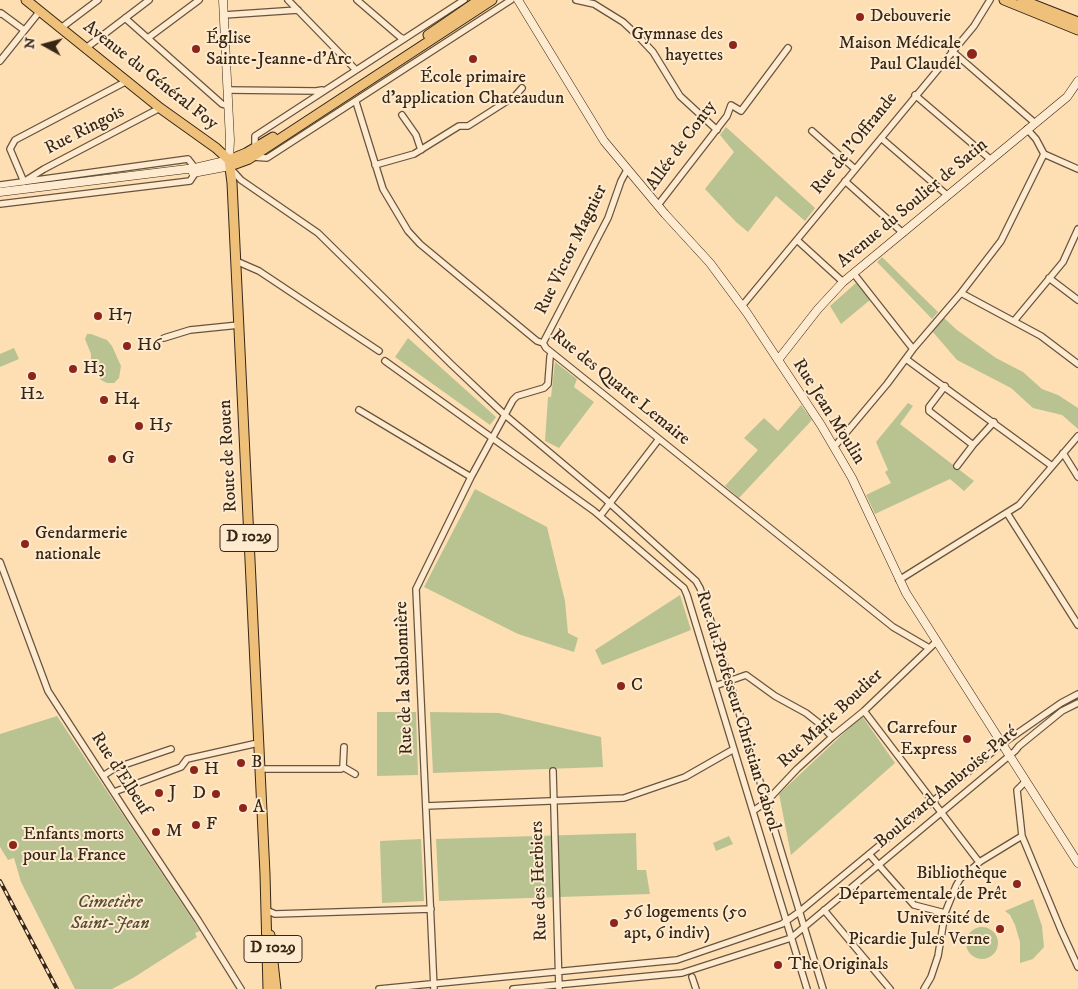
<!DOCTYPE html>
<html>
<head>
<meta charset="utf-8">
<style>
  body { margin:0 }
  #map { position:relative; width:1078px; height:989px; overflow:hidden; background:#fedfb4; font-family:"IM FELL DW Pica",serif }
  canvas { display:block }
  .north { position:absolute; left:20px; top:20px; width:50px; height:50px; -webkit-text-stroke:4px #feeace; paint-order:stroke; rotate:277deg; font-size:14px; font-weight:700; line-height:20px; text-align:center; color:#362616 }
  .north::after { content:''; display:block; margin:auto; width:18px; height:22px; background:#362616; clip-path:polygon(50% 0,100% 100%,50% 72%,0 100%) }
</style>
</head>
<body>
<div id="map">
<canvas width="1078" height="989"></canvas>
<div class="north">N</div>
</div>
<script>
const ctx = document.querySelector('canvas').getContext('2d');
ctx.lineJoin = 'round';
function fillPath(path, color) {
  ctx.fillStyle = color;
  ctx.fill(path, 'evenodd');
}
function toPath(rows) {
  const path = new Path2D();
  for (const r of rows) {
    if (r.length === 3) {
      path.moveTo(r[0] + r[2], r[1]);
      path.arc(r[0], r[1], r[2], 0, 2 * Math.PI);
      continue;
    }
    path.moveTo(r[0], r[1]);
    for (let i = 2; i < r.length; i += 2) path.lineTo(r[i], r[i + 1]);
  }
  return path;
}
function stroke(path, color, width, dash) {
  ctx.strokeStyle = color;
  ctx.lineWidth = width;
  ctx.lineCap = dash ? 'butt' : 'round';
  ctx.setLineDash(dash || []);
  ctx.stroke(path);
}
function drawText(font, color, halo, rows, align = 'center') {
  ctx.font = font + ' "IM FELL DW Pica",serif';
  ctx.lineWidth = 4;
  ctx.setLineDash([]);
  ctx.textBaseline = 'middle';
  ctx.strokeStyle = halo;
  ctx.fillStyle = color;
  for (const [text, x, y, turn = 0] of rows) {
    ctx.save();
    ctx.translate(x, y);
    ctx.rotate((+turn || 0) * Math.PI / 180);
    ctx.textAlign = isNaN(turn) ? turn : align;
    if (halo) ctx.strokeText(text, 0, 0);
    ctx.fillText(text, 0, 0);
    ctx.restore();
  }
}
fillPath(toPath([
  [726,127,815,208,805,221,776,196,748,232,736,222,705,189,734,152,720,135],
  [882,257,938,312,932,319,877,262],
  [856,283,870,300,841,324,830,306],
  [943,317,957,330,996,358,1023,372,1042,389,1058,395,1078,408,1078,429,1062,415,1033,408,1011,388,957,360,932,331],
  [87,334,91,334,107,340,112,346,121,366,119,378,114,383,107,383,101,380,91,367,91,354,85,339],
  [408,338,496,417,490,425,395,357],
  [14,348,19,359,0,367,0,354],
  [555,362,577,379,574,387,594,402,559,448,545,441,548,397,551,397],
  [908,403,913,406,900,424,974,481,964,491,950,479,875,514,866,495,891,483,885,472,888,470,876,442],
  [801,405,812,420,739,498,725,486,758,450,744,438,764,418,778,431],
  [475,489,547,527,565,601,568,633,578,638,574,652,518,634,424,587],
  [680,595,691,630,602,665,595,650],
  [377,712,416,712,418,775,377,776],
  [430,712,499,713,601,737,603,767,433,773],
  [57,716,200,931,195,933,197,937,133,978,112,989,75,989,21,882,14,858,8,860,0,847,0,734],
  [862,716,895,763,791,855,779,794],
  [636,833,637,870,646,870,650,894,439,901,436,839],
  [729,836,733,844,716,851,713,843],
  [421,839,424,901,382,903,380,841],
  [1033,899,1042,926,1044,947,1033,959,1020,963,1020,942,1015,925,1010,915,1005,911],
  [982,943,16]
]), '#b9c392');
const street = toPath([
  [288,0,356,70],
  [357,0,400,37,404,39],
  [576,0,594,4,623,22,638,36,653,52,680,96,717,130],
  [0,14,1,13,24,30],
  [224,15,298,10],
  [125,18,222,104,228,106],
  [61,28,98,0],
  [148,38,199,0],
  [86,48,149,0],
  [952,51,1035,123],
  [0,61,40,11],
  [227,90,316,91,322,90],
  [915,95,990,159],
  [356,102,383,189,408,231,420,244,537,341,543,343,546,348,893,627,929,648],
  [402,115,416,135,421,150],
  [812,131,855,169],
  [881,138,947,195],
  [255,148,255,136,464,0],
  [1044,154,1078,169],
  [253,157,267,158,511,0],
  [375,165,414,154,459,126,468,126,515,96,522,88],
  [232,170,241,180,318,233,451,364,505,415,605,499,696,581,700,588,717,640,823,989],
  [25,181,44,169,160,108],
  [845,181,903,233],
  [24,182,10,149,15,140,127,81],
  [0,185,188,159,195,168],
  [0,204,190,181,196,172],
  [658,205,727,116,731,105,741,111,788,48],
  [797,240,843,282],
  [236,261,259,271,379,351],
  [854,274,913,349],
  [1049,278,1078,300],
  [961,293,1041,336,1078,364],
  [742,306,974,26,990,0],
  [1014,321,1063,262,1078,229],
  [164,338,190,330,239,325],
  [543,343,608,218,621,181,627,170],
  [906,359,1052,466],
  [385,361,594,511,684,588,687,595,807,989],
  [945,386,929,407,929,411,973,445],
  [359,410,471,477],
  [835,446,887,384,913,349,961,293,1001,241,1044,154,1036,139,1027,129],
  [1063,453,1078,477],
  [957,466,973,445,994,422],
  [1007,513,1078,625],
  [600,516,659,439],
  [0,562,48,691,129,816,198,920,241,989],
  [899,580,1019,505,1078,436],
  [715,686,746,675,775,696,806,713,820,724,832,737],
  [864,711,979,862],
  [343,767,355,774],
  [260,769,341,769,343,767,344,747],
  [553,771,559,989],
  [103,776,115,768,171,749],
  [1026,781,1017,790,1022,836,1061,930,1078,967],
  [114,792,181,767,187,759,258,743],
  [426,806,624,798,685,777,734,749],
  [753,811,766,802,797,769,832,737,864,711,937,641],
  [869,854,914,905,945,913],
  [266,910,275,914,431,909],
  [824,910,890,989],
  [692,977,696,989],
  [379,989,677,960,782,924,799,912,1002,744,1061,703,1078,694],
  [434,989,416,589,471,477,513,400,517,396,544,388,548,384,550,357,551,353],
  [513,989,682,973,791,938,1015,751,1019,746,1062,711,1078,703],
  [924,989,931,977,938,956,945,913,956,886,960,879,981,861,1022,836]
]);
const secondary = toPath([
  [518,0,604,141,665,214,710,263,747,313,821,425,852,478,906,593,1078,863],
  [193,173,230,166],
  [0,192,195,168,229,160,230,140,223,0],
  [778,360,818,309,843,282,1067,97,1078,81]
]);
const primary = toPath([
  [26,0,160,108,216,148,229,160],
  [1004,0,1078,30],
  [1022,0,1078,22],
  [428,35,479,0],
  [229,160,232,183,265,874,268,989],
  [229,160,246,153,273,137],
  [230,166,249,159,492,0],
  [270,935,276,989]
]);
stroke(street, '#68543e', 8);
stroke(secondary, '#362616', 9);
stroke(primary, '#362616', 11);
stroke(street, '#feeace', 5.5);
stroke(secondary, '#feeace', 8);
stroke(primary, '#efc07a', 9);
const rail = toPath([
  [0,881,57,989]
]);
stroke(rail, '#362616', 4);
stroke(rail, '#feeace', 2, [5.5]);
for (const [x, y, r, color] of [
  [860,17,5,"#8f2418"],
  [733,45,5,"#8f2418"],
  [196,49,5,"#8f2418"],
  [972,54,6,"#8f2418"],
  [473,59,5,"#8f2418"],
  [98,316,5,"#8f2418"],
  [127,346,5,"#8f2418"],
  [73,369,5,"#8f2418"],
  [32,376,5,"#8f2418"],
  [104,400,5,"#8f2418"],
  [139,426,5,"#8f2418"],
  [112,459,5,"#8f2418"],
  [25,544,5,"#8f2418"],
  [621,686,5,"#8f2418"],
  [967,739,5,"#8f2418"],
  [241,763,5,"#8f2418"],
  [194,770,5,"#8f2418"],
  [159,793,5,"#8f2418"],
  [216,794,5,"#8f2418"],
  [243,808,5,"#8f2418"],
  [196,825,5,"#8f2418"],
  [156,832,5,"#8f2418"],
  [13,845,5,"#8f2418"],
  [1017,884,5,"#8f2418"],
  [614,923,5,"#8f2418"],
  [1000,929,5,"#8f2418"],
  [778,965,5,"#8f2418"]
]) {
  const dot = new Path2D();
  dot.arc(x, y, r, 0, 2 * Math.PI);
  ctx.fillStyle = color;
  ctx.fill(dot);
  stroke(dot, '#feeace', 2);
}
for (const [x, y, w] of [
  [249,538,58],
  [273,949,58]
]) {
  const box = new Path2D();
  box.roundRect(x - w / 2, y - 13.5, w, 27, 4);
  ctx.fillStyle = '#feeace';
  ctx.fill(box);
  stroke(box, '#362616', 1);
}
drawText('bold 16px', '#362616', null, [
  ["D 1029",249,538],
  ["D 1029",273,949]
]);
drawText('18px', '#362616', '#feeace', [
  ["Debouverie",870,17],
  ["Gymnase des",723,35,"right"],
  ["hayettes",723,56,"right"],
  ["Église",206,39],
  ["Sainte-Jeanne-d'Arc",206,60],
  ["Maison Médicale",961,44,"right"],
  ["Paul Claudel",961,65,"right"],
  ["École primaire",473,78,"center"],
  ["d'application Chateaudun",473,99,"center"],
  ["H7",108,316],
  ["H6",137,346],
  ["H3",83,369],
  ["H2",32,395,"center"],
  ["H4",114,400],
  ["H5",149,426],
  ["G",122,459],
  ["Gendarmerie",35,534],
  ["nationale",35,555],
  ["C",631,686],
  ["Carrefour",957,729,"right"],
  ["Express",957,750,"right"],
  ["B",251,763],
  ["H",204,770],
  ["J",169,793],
  ["D",206,794,"right"],
  ["A",253,808],
  ["F",206,825],
  ["M",166,832],
  ["Enfants morts",23,835],
  ["pour la France",23,856],
  ["Bibliothèque",1007,874,"right"],
  ["Départementale de Prêt",1007,895,"right"],
  ["56 logements (50",624,913],
  ["apt, 6 indiv)",624,934],
  ["Université de",990,919,"right"],
  ["Picardie Jules Verne",990,940,"right"],
  ["The Originals",788,965]
], 'left');
drawText('18px', '#362616', '#feeace', [
  ["Avenue du Général Foy",150,76,38],
  ["Rue Ringois",85,131,-27],
  ["Rue de l'Offrande",855,144,-51],
  ["Allée de Conty",682,146,-54],
  ["Avenue du Soulier de Satin",913,204,-40],
  ["Rue Victor Magnier",572,250,-64],
  ["Rue des Quatre Lemaire",620,388,39],
  ["Rue Jean Moulin",828,412,58],
  ["Route de Rouen",229,456,-93],
  ["Rue de la Sablonnière",405,678,-92],
  ["Rue du Professeur Christian Cabrol",737,711,73],
  ["Rue Marie Boudier",831,719,-43],
  ["Rue d'Elbeuf",120,774,57],
  ["Boulevard Ambroise Paré",947,788,-40],
  ["Rue des Herbiers",540,881,-92]
]);
drawText('italic 18px', '#574d35', '#feeace', [
  ["Cimetière",110,903],
  ["Saint-Jean",110,924]
]);
</script>
</body>
</html>
